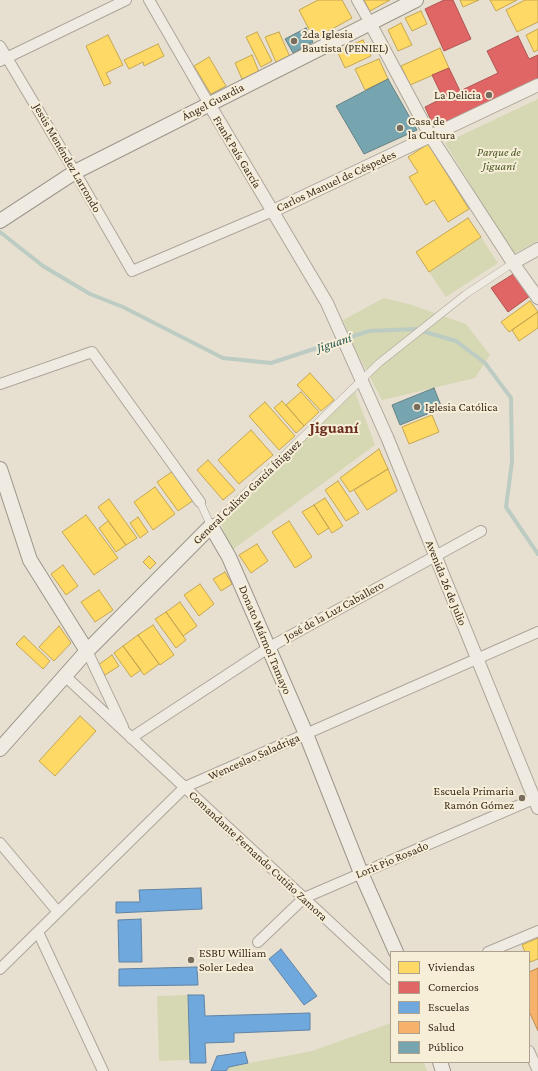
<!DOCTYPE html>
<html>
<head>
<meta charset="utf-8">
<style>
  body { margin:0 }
  #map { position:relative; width:538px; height:1071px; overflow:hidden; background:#e7e0d1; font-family:"Crimson Pro",serif }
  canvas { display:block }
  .legend { position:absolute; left:390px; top:951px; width:140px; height:112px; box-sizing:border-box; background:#f7eed8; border:1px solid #ada18e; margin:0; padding:5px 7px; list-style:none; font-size:12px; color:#3d2e20 }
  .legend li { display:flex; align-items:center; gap:8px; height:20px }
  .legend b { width:20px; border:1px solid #ada18e }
</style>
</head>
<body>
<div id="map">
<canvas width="538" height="1071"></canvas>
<ul class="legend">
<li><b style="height:11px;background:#ffd966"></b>Viviendas</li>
<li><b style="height:11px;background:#e06666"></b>Comercios</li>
<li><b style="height:11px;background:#6fa8dc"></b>Escuelas</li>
<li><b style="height:11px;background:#f6b26b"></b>Salud</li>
<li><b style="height:11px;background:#76a5af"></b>Público</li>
</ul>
</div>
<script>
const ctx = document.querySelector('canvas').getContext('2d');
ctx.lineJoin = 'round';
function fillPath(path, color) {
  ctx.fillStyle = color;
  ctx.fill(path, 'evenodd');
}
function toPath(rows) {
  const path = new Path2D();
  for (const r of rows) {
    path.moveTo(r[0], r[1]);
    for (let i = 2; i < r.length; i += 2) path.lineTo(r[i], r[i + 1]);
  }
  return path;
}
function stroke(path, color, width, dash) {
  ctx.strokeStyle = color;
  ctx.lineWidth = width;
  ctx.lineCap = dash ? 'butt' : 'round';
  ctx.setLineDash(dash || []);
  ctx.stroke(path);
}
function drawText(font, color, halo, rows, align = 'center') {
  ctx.font = font + ' "Crimson Pro",serif';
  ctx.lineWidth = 4;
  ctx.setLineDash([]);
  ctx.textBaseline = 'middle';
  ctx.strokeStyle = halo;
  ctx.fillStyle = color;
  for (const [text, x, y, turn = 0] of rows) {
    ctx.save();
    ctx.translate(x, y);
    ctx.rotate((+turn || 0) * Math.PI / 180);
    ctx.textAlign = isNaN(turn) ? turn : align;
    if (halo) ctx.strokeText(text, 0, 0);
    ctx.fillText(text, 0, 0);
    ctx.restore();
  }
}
fillPath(toPath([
  [538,99,538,241,513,254,445,143],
  [481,237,498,263,446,297,429,272],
  [384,298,412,305,466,324,490,355,475,378,382,400,356,351,343,320],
  [354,389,375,445,231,551,221,524],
  [188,995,190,1060,159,1061,157,996],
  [391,1023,391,1062,424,1062,427,1071,226,1071,229,1067,312,1051]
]), '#d6d7b3');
const homes = toPath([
  [318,0,342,0,352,18,314,39,299,10,318,0],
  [364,0,390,0,370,11,364,0],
  [460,0,479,0,463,7,460,0],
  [490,0,517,0,496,11,490,0],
  [525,0,538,0,538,22,517,32,506,10,525,0],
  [421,11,427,24,412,31,405,18,421,11],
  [401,23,412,45,398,51,388,30,401,23],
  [538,29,538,50,534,52,526,35,538,29],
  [257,32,272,61,261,67,246,37,257,32],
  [279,32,290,57,276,62,265,37,279,32],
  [108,35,123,65,106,73,111,83,104,86,86,46,108,35],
  [363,40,371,56,345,68,337,51,363,40],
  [158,44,164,56,144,66,143,62,129,69,124,60,158,44],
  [440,48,449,68,410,85,401,66,440,48],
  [252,55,259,72,242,79,235,63,252,55],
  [209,57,226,86,211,94,194,66,209,57],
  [379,59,388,79,365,90,355,69,379,59],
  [428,144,469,209,448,222,434,200,426,205,409,177,418,172,408,157,428,144],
  [468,218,481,237,429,272,416,252,468,218],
  [530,301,538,312,509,332,501,322,530,301],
  [538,312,538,328,519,341,512,330,538,312],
  [310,373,334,400,321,411,297,385,310,373],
  [301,392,319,412,304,426,286,405,301,392],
  [282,401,304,426,296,433,274,408,282,401],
  [265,402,295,436,279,450,249,416,265,402],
  [432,415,439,432,409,444,402,427,432,415],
  [251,430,273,455,239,484,218,460,251,430],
  [379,449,388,469,350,492,340,478,379,449],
  [208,460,235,490,223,500,197,470,208,460],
  [388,469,397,491,367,510,354,490,388,469],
  [173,471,194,500,178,511,157,482,173,471],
  [338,481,359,513,346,521,325,490,338,481],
  [155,487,175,514,153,530,134,502,155,487],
  [325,498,343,526,332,533,314,505,325,498],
  [109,499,137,538,126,545,98,507,109,499],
  [314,505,329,528,318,535,302,512,314,505],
  [86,515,118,558,94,575,62,532,86,515],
  [138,517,148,532,140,538,130,523,138,517],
  [108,521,126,545,116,552,99,528,108,521],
  [289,521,312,557,295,568,272,532,289,521],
  [257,544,268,561,251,573,239,555,257,544],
  [149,556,156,563,150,569,143,562,149,556],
  [63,565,78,586,66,595,51,574,63,565],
  [225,572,232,584,221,591,213,579,225,572],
  [200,584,214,604,199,616,184,595,200,584],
  [99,590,113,610,95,622,81,602,99,590],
  [180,602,197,626,183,636,166,612,180,602],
  [166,612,186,640,176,648,155,619,166,612],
  [153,625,174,655,160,665,138,635,153,625],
  [59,626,71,643,54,661,39,647,59,626],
  [138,635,159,664,144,675,123,646,138,635],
  [24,636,50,661,43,669,16,644,24,636],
  [123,646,141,670,131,677,114,653,123,646],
  [112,655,119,666,105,675,98,665,112,655],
  [80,716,96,731,55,776,39,761,80,716],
  [538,938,538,959,530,962,529,952,525,952,522,945,538,938]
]);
fillPath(homes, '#ffd966');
stroke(homes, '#c5a651', 1);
const shops = toPath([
  [444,0,453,0,471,39,444,51,425,9,444,0],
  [518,36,529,59,538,55,538,80,434,127,425,107,443,98,432,75,449,68,460,91,498,73,487,51,518,36],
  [515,273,530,296,508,312,491,288,515,273]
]);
fillPath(shops, '#e06666');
stroke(shops, '#af5551', 1);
const schools = toPath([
  [201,888,202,909,116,913,116,902,140,902,139,890,201,888],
  [141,919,142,962,119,962,118,920,141,919],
  [281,949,317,996,304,1005,269,959,281,949],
  [197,967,198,985,119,986,119,969,197,967],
  [188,995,204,995,205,1016,310,1013,310,1030,234,1033,234,1042,205,1043,206,1063,190,1063,188,995],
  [245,1052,248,1063,229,1067,226,1071,211,1071,217,1056,245,1052]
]);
fillPath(schools, '#6fa8dc');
stroke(schools, '#6083a4', 1);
const health = toPath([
  [538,968,538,1031,529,1011,529,972,538,968]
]);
fillPath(health, '#f6b26b');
stroke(health, '#be8a54', 1);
const public = toPath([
  [306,28,313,42,293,53,285,39,306,28],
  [388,79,417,130,364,154,336,106,388,79],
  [434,388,442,408,400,425,392,405,434,388]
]);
fillPath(public, '#76a5af');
stroke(public, '#658184', 1);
stroke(toPath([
  [0,232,43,266,90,294,123,307,223,358,271,363,369,331,415,329,456,341,485,363,511,398,512,462,506,507,538,554]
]), '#bcccc2', 4);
const pedestrian = toPath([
  [200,502,211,526,379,363,466,294,513,263]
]);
const minor = toPath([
  [149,0,209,104],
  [357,0,370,23],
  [0,46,75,172,132,271,273,211],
  [0,61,126,0],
  [0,384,92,352,200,502],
  [87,651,123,727],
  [65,676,391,979],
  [131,738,268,648,481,531],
  [0,843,58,912],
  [38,932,103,1071],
  [258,942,304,898,538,797],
  [488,952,538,931],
  [0,969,185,787,538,632],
  [529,1051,538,1071]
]);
const tertiary = toPath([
  [370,23,431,137,513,263,538,298],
  [209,104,327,303,387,437,538,808],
  [273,211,538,85],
  [513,263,538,249]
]);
const secondary = toPath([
  [0,221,75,172,416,0],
  [0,469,30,560,87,651],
  [0,749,87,651,211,526,229,557,306,734,361,873,396,952],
  [440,1062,443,1071]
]);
stroke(pedestrian, '#ada599', 8);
stroke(minor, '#ada599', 12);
stroke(tertiary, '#ada599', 14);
stroke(secondary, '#9c958a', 16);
stroke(pedestrian, '#efebe3', 7);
stroke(minor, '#efebe3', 10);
stroke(tertiary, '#efebe3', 12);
stroke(secondary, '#efebe3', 14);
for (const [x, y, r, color] of [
  [294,41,4,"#786c5e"],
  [489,95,4,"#786c5e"],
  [400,128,4,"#786c5e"],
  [417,407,4,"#786c5e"],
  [522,798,4,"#786c5e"],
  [191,960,4,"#786c5e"]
]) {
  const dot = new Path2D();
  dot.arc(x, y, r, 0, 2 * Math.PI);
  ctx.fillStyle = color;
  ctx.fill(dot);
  stroke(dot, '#f7eed8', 1.5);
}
drawText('12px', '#3d2e20', '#f7eed8', [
  ["2da Iglesia",302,34],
  ["Bautista (PENIEL)",302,48],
  ["La Delicia",481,95,"right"],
  ["Casa de",408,121],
  ["la Cultura",408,135],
  ["Iglesia Católica",425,407],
  ["Escuela Primaria",514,791,"right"],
  ["Ramón Gómez",514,805,"right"],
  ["ESBU William",199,953],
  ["Soler Ledea",199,967]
], 'left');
drawText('12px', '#3d2e20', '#f7eed8', [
  ["Ángel Guardia",213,102,-27],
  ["Frank País García",237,152,59],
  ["Jesús Menéndez Larrondo",67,158,60],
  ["Carlos Manuel de Céspedes",336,181,-25],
  ["General Calixto García Íñiguez",247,492,-44],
  ["Avenida 26 de Julio",446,583,68],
  ["José de la Luz Caballero",334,611,-29],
  ["Donato Mármol Tamayo",265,640,67],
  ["Wenceslao Saladriga",254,757,-24],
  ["Comandante Fernando Cutiño Zamora",258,856,43],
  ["Lorit Pio Rosado",392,860,-23]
]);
drawText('italic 12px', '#4d5a26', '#f7eed8', [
  ["Parque de",499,152],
  ["Jiguaní",499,166]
]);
drawText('italic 13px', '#2f5d5a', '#f7eed8', [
  ["Jiguaní",334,343,-18]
]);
drawText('bold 16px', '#6b2e1e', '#f7eed8', [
  ["Jiguaní",334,428]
]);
</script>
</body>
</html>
